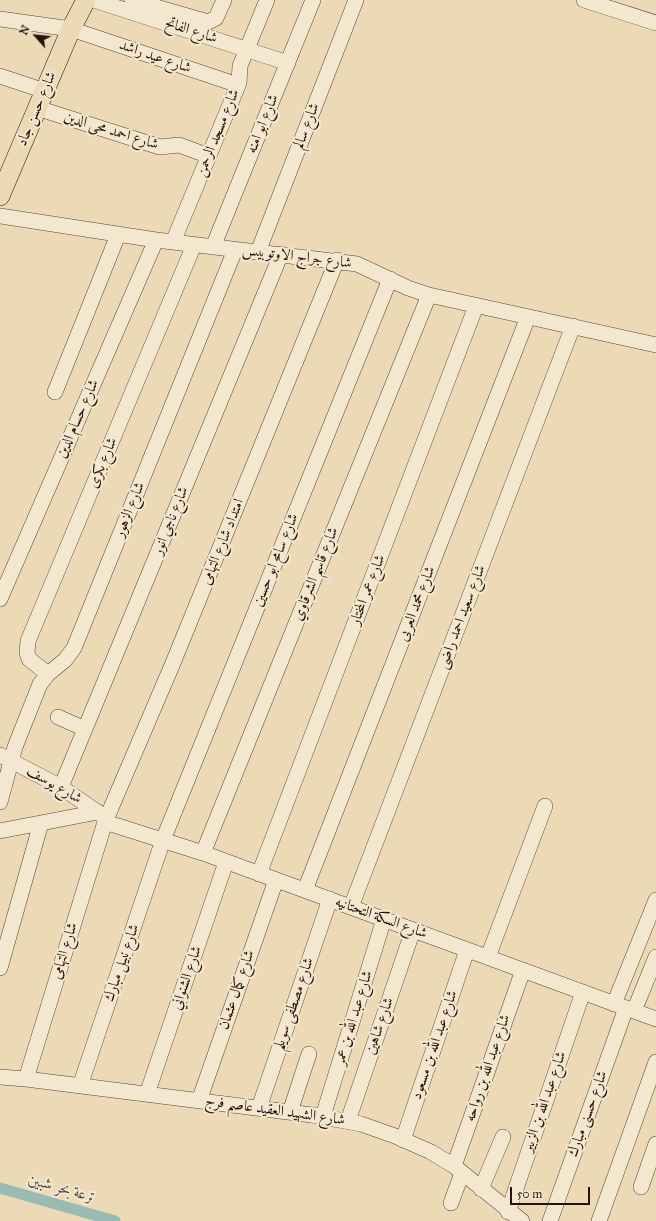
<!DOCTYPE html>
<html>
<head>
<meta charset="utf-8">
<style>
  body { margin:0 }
  #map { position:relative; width:656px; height:1221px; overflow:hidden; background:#ecdab7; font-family:"IM FELL Great Primer",serif }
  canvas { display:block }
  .north { position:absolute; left:16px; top:16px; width:40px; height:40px; -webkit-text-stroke:3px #f3e7d0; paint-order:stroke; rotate:297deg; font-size:11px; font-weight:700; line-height:16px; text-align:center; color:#261206 }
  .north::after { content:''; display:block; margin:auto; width:14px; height:18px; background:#261206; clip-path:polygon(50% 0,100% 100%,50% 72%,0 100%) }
  .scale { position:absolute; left:510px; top:1187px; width:80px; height:18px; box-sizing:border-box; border:2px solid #261206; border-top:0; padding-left:5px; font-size:12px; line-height:14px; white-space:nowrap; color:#261206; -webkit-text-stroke:3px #f3e7d0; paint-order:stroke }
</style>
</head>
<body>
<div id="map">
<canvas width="656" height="1221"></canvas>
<div class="north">N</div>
<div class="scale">50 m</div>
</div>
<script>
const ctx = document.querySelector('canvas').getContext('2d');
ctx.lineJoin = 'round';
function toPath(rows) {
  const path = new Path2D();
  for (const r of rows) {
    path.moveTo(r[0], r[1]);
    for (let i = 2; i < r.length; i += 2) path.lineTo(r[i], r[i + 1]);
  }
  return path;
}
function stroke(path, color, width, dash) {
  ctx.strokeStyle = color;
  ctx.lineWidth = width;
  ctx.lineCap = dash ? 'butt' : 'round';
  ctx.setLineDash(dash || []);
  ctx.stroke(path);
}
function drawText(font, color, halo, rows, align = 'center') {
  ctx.font = font + ' "IM FELL Great Primer",Amiri,serif';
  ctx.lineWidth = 4;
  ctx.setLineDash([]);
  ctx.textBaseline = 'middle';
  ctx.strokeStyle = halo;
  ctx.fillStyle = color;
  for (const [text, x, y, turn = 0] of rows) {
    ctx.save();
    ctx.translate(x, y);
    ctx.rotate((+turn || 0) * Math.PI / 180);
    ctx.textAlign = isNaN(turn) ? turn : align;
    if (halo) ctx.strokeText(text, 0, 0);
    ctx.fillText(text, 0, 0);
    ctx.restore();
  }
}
stroke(toPath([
  [0,1188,115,1221]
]), '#9abab4', 11);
const minor = toPath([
  [94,0,288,63],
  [132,0,208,22,216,18,224,0],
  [584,0,656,23],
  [0,19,71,29,238,85],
  [0,76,45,91],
  [37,108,160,147,179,145,209,156],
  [0,216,156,240,357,264,408,288,429,295,656,345],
  [173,242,239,83,240,66,267,0],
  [213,247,313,0],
  [258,252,356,0],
  [55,392,118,235],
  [0,599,156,240],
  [48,674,29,659,27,653,28,641,194,245],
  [58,717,85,729],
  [0,755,61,787,106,818],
  [61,787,281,254],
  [0,802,15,747,40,684,48,674,65,660,74,648,235,250],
  [105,822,203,853,656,1019],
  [0,831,98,812],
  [203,853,429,295],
  [259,874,476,306],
  [305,890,528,317],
  [351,907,573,326],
  [488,957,545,806],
  [0,968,41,823],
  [614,1004,656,900],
  [634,1011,656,957],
  [0,1077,26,1079,312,1115,361,1124,395,1136,431,1152,454,1166,522,1221],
  [26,1079,105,822,173,663,337,260],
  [80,1086,163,840,390,279],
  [147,1094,226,862],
  [199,1101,276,880],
  [259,1108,330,899],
  [290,1112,309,1054],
  [323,1116,384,919],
  [348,1121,413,930],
  [403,1140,467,950],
  [454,1166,523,970],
  [641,1187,656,1144],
  [481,1189,503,1137],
  [451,1203,462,1173],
  [508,1212,583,992],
  [550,1221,626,1008],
  [599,1221,656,1062]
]);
const major = toPath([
  [0,196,71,29,86,0]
]);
stroke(minor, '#584432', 16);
stroke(major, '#261206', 20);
stroke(minor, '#f3e7d0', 15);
stroke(major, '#ecdab7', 19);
drawText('15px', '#261206', '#f3e7d0', [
  ["شارع الفاتح",191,31,18],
  ["شارع عيد راشد",155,57,19],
  ["شارع حسن جاد",37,109,-67],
  ["شارع ابو امنه",263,124,-68],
  ["شارع سالم",307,126,-69],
  ["شارع احمد محى الدين",111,131,17],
  ["شارع مسجد الرحمن",218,133,-68],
  ["شارع جراج الاوتوبيس",297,257,7],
  ["شارع حسام الدين",78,419,-66],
  ["شارع بكرى",103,463,-67],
  ["شارع الزهور",130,510,-68],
  ["شارع ناجي انور",171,521,-68],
  ["امتداد شارع التهامى",223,542,-68],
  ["شارع سامح ابو حسين",276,560,-68],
  ["شارع قاسم الشرقاوي",316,574,-68],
  ["شارع عمر المختار",368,590,-69],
  ["شارع محمد العربى",417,604,-69],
  ["شارع سعيد احمد راضى",462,617,-69],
  ["شارع يوسف",54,785,30],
  ["شارع السكة التحتانيه",381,918,20],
  ["شارع التهامى",65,951,-73],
  ["شارع نبيل مبارك",122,963,-71],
  ["شارع الشنواني",187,978,-71],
  ["شارع كمال عثمان",237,990,-71],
  ["شارع مصطفى سويلم",294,1004,-71],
  ["شارع عبد الله بن عمر",354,1018,-73],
  ["شارع شاهين",380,1026,-71],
  ["شارع عبد الله بن مسعود",435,1045,-71],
  ["شارع عبد الله بن رواحه",488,1068,-71],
  ["شارع عبد الله بن الزبير",545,1102,-71],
  ["شارع الشهيد العقيد عاصم فرج",275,1111,8],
  ["شارع حسنى مبارك",588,1114,-70]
]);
drawText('italic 16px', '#4f4d43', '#f3e7d0', [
  ["ترعة بحر شبين",62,1189,16]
]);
</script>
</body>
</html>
